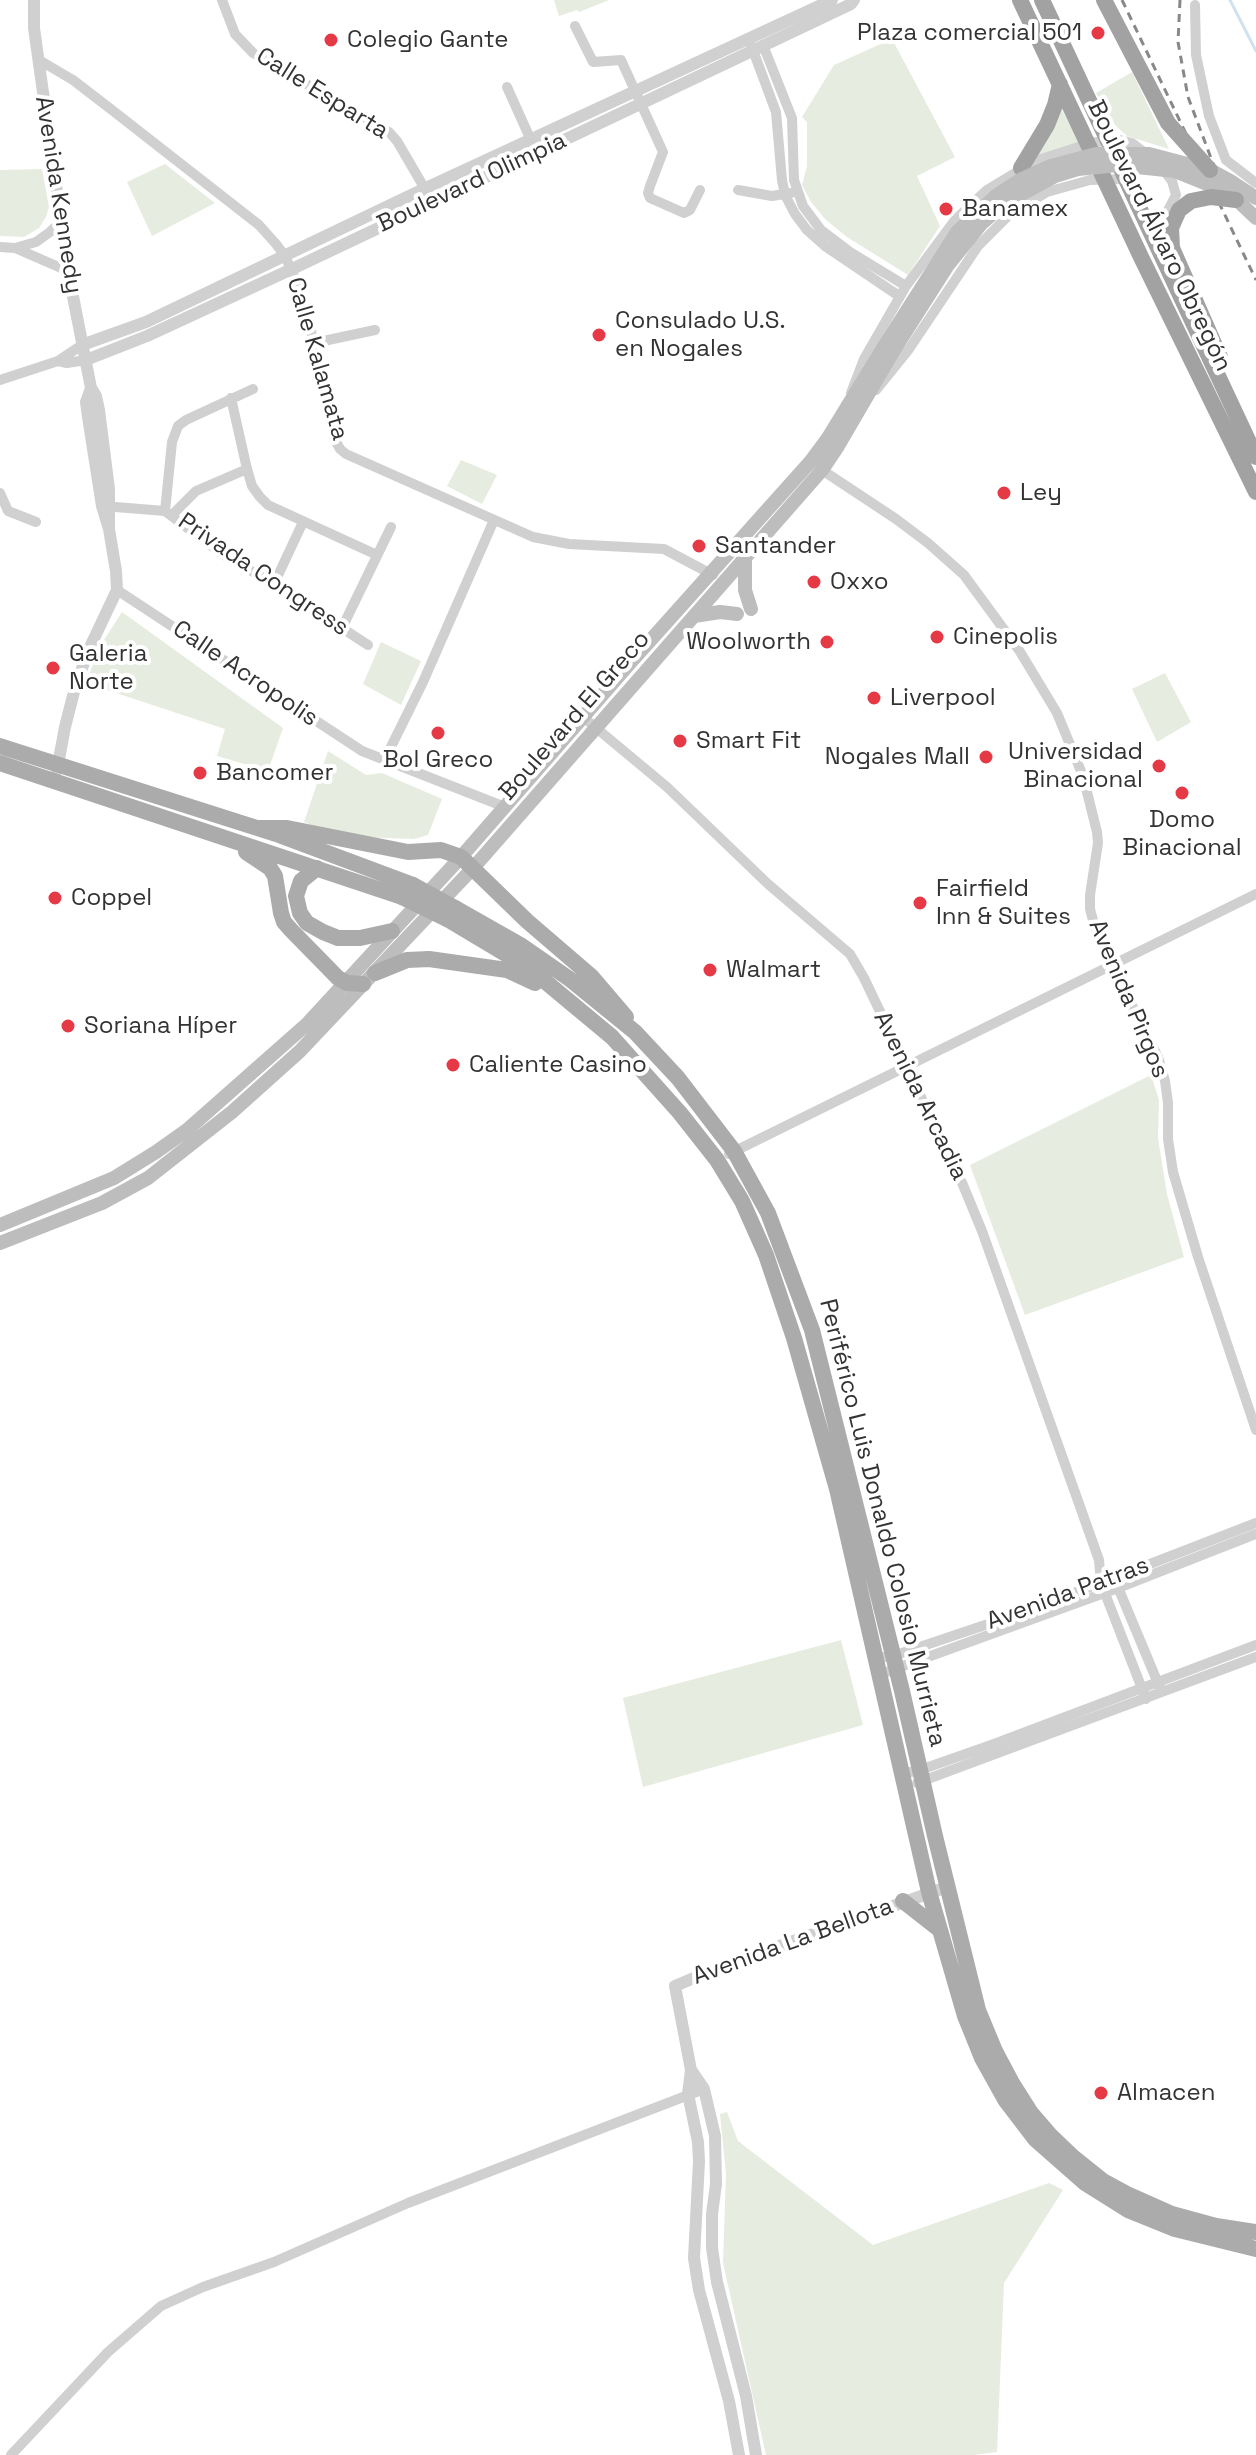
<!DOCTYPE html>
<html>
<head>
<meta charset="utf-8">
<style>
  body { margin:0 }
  canvas { display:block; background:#fff }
</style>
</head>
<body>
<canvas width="1256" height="2455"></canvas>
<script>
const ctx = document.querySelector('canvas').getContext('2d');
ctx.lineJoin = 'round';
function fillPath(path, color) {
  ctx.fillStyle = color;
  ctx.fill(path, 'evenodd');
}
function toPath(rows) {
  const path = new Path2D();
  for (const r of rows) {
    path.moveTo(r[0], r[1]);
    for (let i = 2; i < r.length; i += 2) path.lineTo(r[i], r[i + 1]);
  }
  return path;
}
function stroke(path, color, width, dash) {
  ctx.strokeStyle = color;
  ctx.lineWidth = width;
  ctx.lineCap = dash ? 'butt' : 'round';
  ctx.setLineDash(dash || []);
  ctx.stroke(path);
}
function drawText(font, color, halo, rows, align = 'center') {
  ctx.font = font + ' "Space Grotesk",sans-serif';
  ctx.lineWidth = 8;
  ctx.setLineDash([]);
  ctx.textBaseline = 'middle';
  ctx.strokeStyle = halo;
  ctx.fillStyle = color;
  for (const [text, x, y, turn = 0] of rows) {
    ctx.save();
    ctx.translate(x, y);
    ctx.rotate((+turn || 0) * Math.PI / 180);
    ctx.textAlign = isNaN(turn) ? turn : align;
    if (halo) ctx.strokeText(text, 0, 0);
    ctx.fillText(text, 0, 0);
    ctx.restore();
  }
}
fillPath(toPath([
  [554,0,609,0,579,12,577,10,559,16],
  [892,39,955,157,917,176,940,226,908,275,847,237,826,220,811,202,802,185,807,166,807,122,802,117,834,65],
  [1132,72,1169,149,1127,136,1115,125,1096,93],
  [1062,110,1084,149,1027,166,1045,139],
  [165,164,215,203,152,236,127,182],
  [42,169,49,207,46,217,39,228,24,237,0,236,0,170],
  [461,460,497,475,482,504,447,486],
  [122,612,283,728,268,771,217,756,225,729,86,683,100,646],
  [381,642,421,661,401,705,363,684],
  [1165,673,1191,722,1157,742,1132,689],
  [328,751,366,775,382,773,442,799,428,835,414,839,358,837,324,830,304,822],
  [1151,1075,1159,1100,1158,1138,1167,1194,1184,1257,1025,1315,970,1165],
  [841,1640,863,1725,643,1787,623,1698],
  [727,2112,738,2141,873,2245,1049,2183,1063,2190,1004,2283,997,2452,974,2455,766,2455,723,2263,726,2174,720,2114]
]), '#e6ecdf');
stroke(toPath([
  [1230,0,1256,51]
]), '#cfe2ee', 3);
stroke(toPath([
  [222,0,235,34,253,53,389,132,397,141,432,201],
  [1195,5,1196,55,1209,116,1226,160,1256,183],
  [575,26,593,62,621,60,663,152,650,186,648,193,650,198,684,213,690,210,700,190],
  [751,45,776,112,782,180,785,195,795,214,807,230,825,246,899,296],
  [763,45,792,118,794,180,803,206,821,230,850,252,906,286],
  [39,60,73,80,112,110,259,225,276,244,285,256,300,289,314,343,334,438,340,449,346,454,533,537,569,544,664,549,713,575],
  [507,87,534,147],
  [738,190,772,196,791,193],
  [1153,239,1176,195,1172,181,1163,169],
  [0,247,15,248,68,271],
  [15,248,36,242,50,232,61,221],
  [314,343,375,330],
  [58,361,67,363,86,360],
  [0,380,58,361,82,345],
  [876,390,909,349,978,246,1009,215,1047,192,1090,180,1124,179],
  [851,393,864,359,906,286,955,220,987,190,1035,161,1088,144,1107,140,1120,140,1132,143,1145,153],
  [231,398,247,469,252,486,260,497,268,505,377,555],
  [819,468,896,519,928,543,964,575,1019,650,1057,713,1083,776,1097,832,1098,843,1090,895,1090,909,1094,924,1111,964,1158,1057,1165,1081,1168,1103,1168,1139,1173,1172,1198,1257,1256,1430],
  [0,493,8,511,36,522],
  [103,506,165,511,222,554,274,584,368,645],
  [165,511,172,442,178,426,186,420,253,389],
  [172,515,196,491,247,469],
  [274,584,303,522],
  [117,590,362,751,505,807],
  [342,628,391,527],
  [583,717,667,787,768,884,850,954,864,978,963,1185,982,1231,1099,1560,1101,1583,1146,1699],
  [384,761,423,682,494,520],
  [729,1154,1256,894],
  [1117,1585,1160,1688],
  [877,1658,893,1656,997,1621,1101,1583,1256,1523],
  [881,1674,1118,1588,1256,1534],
  [901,1774,920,1770,994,1744,1256,1645],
  [917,1783,1256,1657],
  [11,2455,108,2352,161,2306,203,2287,274,2262,408,2203,704,2089]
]), '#d0d0d0', 10);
stroke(toPath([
  [34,0,34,28,68,271,91,388,96,396,99,410,109,489,109,529],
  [82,345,146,322,426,188,832,0],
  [86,360,147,336,292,269,851,4,854,0],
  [57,770,65,727,76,684,90,647,117,590,116,571,109,529,102,506,88,417,86,402,91,388],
  [691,2070,704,2089,715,2136,716,2184,712,2214,712,2248,717,2282,746,2396,756,2455],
  [739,2455,729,2401,699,2290,694,2258,699,2161,698,2142,688,2094,691,2070,675,1986,720,1967,947,1887]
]), '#d0d0d0', 12);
stroke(toPath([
  [745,558,745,590,751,609],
  [694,616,720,612,737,614],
  [0,1225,114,1178,156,1152,187,1130,307,1024,461,857,631,662,811,461,828,438,885,345],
  [0,1243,102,1203,148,1178,232,1112,300,1051,474,867,822,470,838,446,894,350]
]), '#bdbdbd', 14);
stroke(toPath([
  [0,746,279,835,413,885],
  [0,763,402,897],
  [258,828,287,828,408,852,441,850,461,857,527,921,591,976,626,1017],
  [246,852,270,868,275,876,281,913,284,922,291,930,338,978,347,983,363,984],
  [317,868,301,881,296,896,300,913,307,923,323,932,338,938,360,938,392,931],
  [455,908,522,946,571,980,635,1032,678,1078,734,1151,768,1213,812,1330,902,1691,935,1836,978,2010,995,2051,1012,2083,1031,2113,1050,2135,1073,2157,1103,2181,1127,2194,1172,2214,1216,2226,1256,2232],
  [447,919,529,968,612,1037,680,1113,717,1160,742,1201,766,1255,794,1338,837,1489,929,1892,965,2016,982,2058,1006,2101,1035,2139,1085,2183,1128,2210,1175,2229,1256,2249],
  [375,973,407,960,429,959,507,970,535,983],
  [903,1901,940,1930]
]), '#ababab', 16);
stroke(toPath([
  [1020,0,1141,257,1256,492],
  [1042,0,1256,457],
  [1021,168,1047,125,1055,105,1060,84]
]), '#a2a2a2', 16);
stroke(toPath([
  [1122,0,1256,280],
  [1180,0,1178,42,1188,97,1214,166]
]), '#888', 3, [8, 6]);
stroke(toPath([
  [885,345,957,232,997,195,1020,180,1051,166,1096,154,1149,154,1210,170,1232,182,1256,198],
  [894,350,948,265,981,224,1005,203,1055,176,1078,169,1118,165,1175,171,1217,188,1239,202,1256,218]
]), '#bdbdbd', 14);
stroke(toPath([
  [413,885,455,908],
  [402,897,447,919]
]), '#ababab', 16);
stroke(toPath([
  [1104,0,1168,123,1210,170],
  [1220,357,1172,248,1171,228,1179,210,1191,201,1211,197,1236,200]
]), '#a2a2a2', 16);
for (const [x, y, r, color] of [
  [1098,33,8,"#e63946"],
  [331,40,8,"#e63946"],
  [946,209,8,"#e63946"],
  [599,335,8,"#e63946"],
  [1004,493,8,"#e63946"],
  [699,546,8,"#e63946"],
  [814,582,8,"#e63946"],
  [937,637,8,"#e63946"],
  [827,642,8,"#e63946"],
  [53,668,8,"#e63946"],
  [874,698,8,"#e63946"],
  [438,733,8,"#e63946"],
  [680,741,8,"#e63946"],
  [986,757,8,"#e63946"],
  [1159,766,8,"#e63946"],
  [200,773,8,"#e63946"],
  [1182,793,8,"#e63946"],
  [55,898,8,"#e63946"],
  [920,903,8,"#e63946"],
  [710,970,8,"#e63946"],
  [68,1026,8,"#e63946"],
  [453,1065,8,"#e63946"],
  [1101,2093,8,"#e63946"]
]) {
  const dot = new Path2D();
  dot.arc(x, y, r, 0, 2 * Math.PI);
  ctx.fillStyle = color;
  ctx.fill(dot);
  stroke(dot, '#fff', 3);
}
drawText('24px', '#333', '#fff', [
  ["Plaza comercial 501",1082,33,"right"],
  ["Colegio Gante",347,40],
  ["Banamex",962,209],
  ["Consulado U.S.",615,321],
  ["en Nogales",615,349],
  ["Ley",1020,493],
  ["Santander",715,546],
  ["Oxxo",830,582],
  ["Cinepolis",953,637],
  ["Woolworth",811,642,"right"],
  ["Galeria",69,654],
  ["Norte",69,682],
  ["Liverpool",890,698],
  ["Smart Fit",696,741],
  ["Universidad",1143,752,"right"],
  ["Binacional",1143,780,"right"],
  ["Nogales Mall",970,757,"right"],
  ["Bol Greco",438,760,"center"],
  ["Bancomer",216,773],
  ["Domo",1182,820,"center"],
  ["Binacional",1182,848,"center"],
  ["Fairfield",936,889],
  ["Inn & Suites",936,917],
  ["Coppel",71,898],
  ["Walmart",726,970],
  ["Soriana Híper",84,1026],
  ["Caliente Casino",469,1065],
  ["Almacen",1117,2093]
], 'left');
drawText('24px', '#333', '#fff', [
  ["Calle Esparta",322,94,32],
  ["Boulevard Olimpia",472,183,-25],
  ["Avenida Kennedy",58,195,81],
  ["Boulevard Álvaro Obregón",1159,236,64],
  ["Calle Kalamata",317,359,74],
  ["Privada Congress",263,575,34],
  ["Calle Acropolis",245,674,34],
  ["Boulevard El Greco",575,716,-49],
  ["Avenida Pirgos",1128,999,67],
  ["Avenida Arcadia",920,1096,64],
  ["Periférico Luis Donaldo Colosio Murrieta",882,1523,76],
  ["Avenida Patras",1068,1594,-20],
  ["Avenida La Bellota",793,1942,-20]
]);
</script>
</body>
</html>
